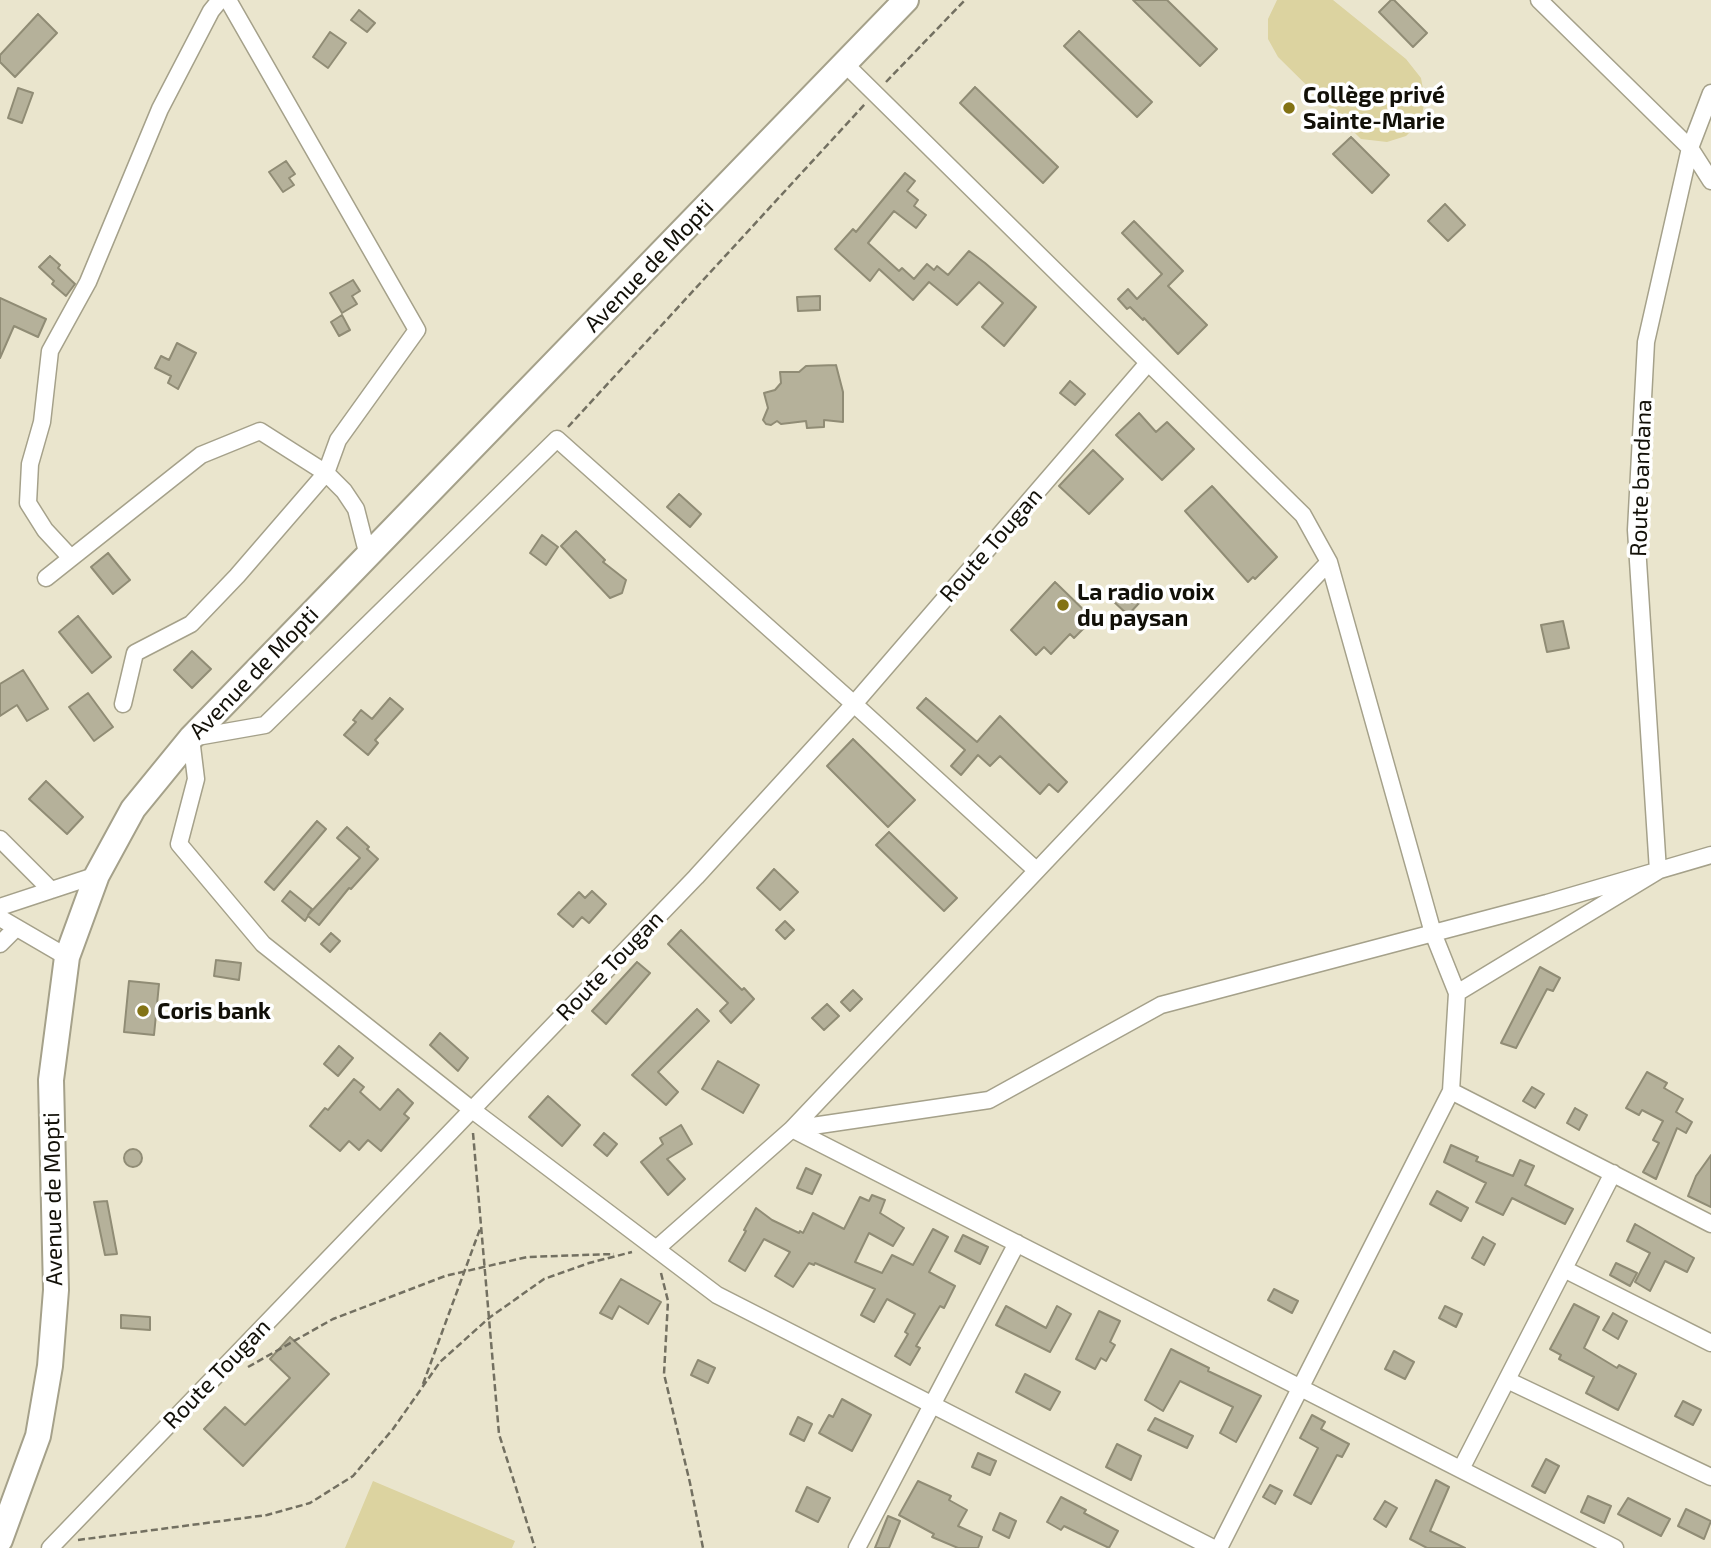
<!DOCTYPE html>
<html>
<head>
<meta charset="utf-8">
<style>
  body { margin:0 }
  canvas { display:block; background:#eae5cd }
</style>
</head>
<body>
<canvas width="1711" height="1548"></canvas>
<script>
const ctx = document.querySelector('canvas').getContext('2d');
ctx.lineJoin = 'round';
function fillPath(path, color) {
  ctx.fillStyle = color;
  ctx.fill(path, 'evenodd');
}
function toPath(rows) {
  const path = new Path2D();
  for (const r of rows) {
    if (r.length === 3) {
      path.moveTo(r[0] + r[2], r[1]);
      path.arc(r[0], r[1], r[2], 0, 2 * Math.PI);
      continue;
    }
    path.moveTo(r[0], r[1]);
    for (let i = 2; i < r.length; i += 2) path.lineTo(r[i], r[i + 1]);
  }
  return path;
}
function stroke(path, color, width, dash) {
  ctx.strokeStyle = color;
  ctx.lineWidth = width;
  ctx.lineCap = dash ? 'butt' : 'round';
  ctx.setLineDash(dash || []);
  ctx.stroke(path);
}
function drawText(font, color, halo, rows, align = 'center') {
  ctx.font = font + ' "Exo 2",sans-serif';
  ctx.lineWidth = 7;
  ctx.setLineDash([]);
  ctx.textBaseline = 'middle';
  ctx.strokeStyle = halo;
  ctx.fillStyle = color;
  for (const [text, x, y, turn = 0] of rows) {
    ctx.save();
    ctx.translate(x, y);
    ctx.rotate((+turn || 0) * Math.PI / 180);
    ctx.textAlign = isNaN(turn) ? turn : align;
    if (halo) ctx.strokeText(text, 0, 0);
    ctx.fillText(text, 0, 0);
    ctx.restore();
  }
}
fillPath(toPath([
  [1277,0,1333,0,1406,59,1421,78,1425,100,1422,114,1417,125,1406,136,1387,142,1361,139,1278,57,1268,39,1268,19],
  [373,1481,515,1541,512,1548,345,1548]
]), '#dcd3a0');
const building = toPath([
  [1133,0,1167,0,1217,49,1200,66,1133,0],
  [1391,0,1394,0,1427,33,1413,47,1379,12,1391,0],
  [359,10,375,23,367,32,351,20,359,10],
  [38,14,57,33,15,77,0,62,0,55,38,14],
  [1079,31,1152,102,1137,117,1064,46,1079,31],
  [330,32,346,43,328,68,313,57,330,32],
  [975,87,1058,167,1043,183,960,103,975,87],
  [18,88,33,93,22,123,8,118,18,88],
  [1351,137,1389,175,1372,193,1333,154,1351,137],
  [286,161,295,174,289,178,294,185,283,192,269,172,286,161],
  [905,173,915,181,907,191,918,200,914,206,926,215,916,228,894,211,868,243,899,271,902,268,914,279,927,264,934,270,937,266,948,275,969,251,985,263,1036,307,1004,346,982,327,1003,303,979,282,957,305,929,282,913,300,879,269,870,281,835,249,853,229,856,232,905,173],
  [1445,204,1465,225,1448,241,1428,221,1445,204],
  [1134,221,1183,271,1168,286,1207,325,1178,354,1144,318,1143,320,1130,307,1127,309,1118,299,1128,289,1137,299,1162,274,1122,233,1134,221],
  [50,256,60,265,58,268,75,284,66,296,52,284,54,281,39,267,50,256],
  [353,280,360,291,352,296,357,304,342,313,330,293,353,280],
  [820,296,820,310,798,311,797,297,820,296],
  [0,298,46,319,38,337,14,326,0,358,0,298],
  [342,315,350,330,339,336,331,322,342,315],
  [177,343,196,353,178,389,168,383,171,376,155,368,161,356,169,360,177,343],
  [836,365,843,392,843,422,824,420,824,427,807,428,806,421,781,424,777,421,771,425,766,424,763,420,768,408,764,393,775,390,781,383,780,372,799,372,806,366,836,365],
  [1070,381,1085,394,1075,405,1060,393,1070,381],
  [1139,413,1156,432,1167,422,1194,449,1162,480,1116,435,1139,413],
  [1093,450,1123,479,1089,514,1059,486,1093,450],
  [1212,486,1277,557,1255,579,1253,577,1248,582,1185,511,1212,486],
  [679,494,701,514,690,527,667,507,679,494],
  [576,531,605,560,603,562,626,580,622,593,610,598,561,546,576,531],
  [542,535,558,547,546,565,530,553,542,535],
  [108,553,130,580,113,594,91,567,108,553],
  [1055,582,1093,619,1074,638,1070,634,1051,654,1044,647,1036,655,1011,630,1055,582],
  [1126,586,1141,601,1128,615,1112,600,1126,586],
  [78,616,111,657,92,673,59,632,78,616],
  [1563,621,1569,648,1547,652,1541,625,1563,621],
  [192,651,211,669,192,688,174,670,192,651],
  [23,670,48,709,27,721,17,705,0,716,0,684,23,670],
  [88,693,113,727,94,741,69,707,88,693],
  [390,698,403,709,375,740,378,743,368,755,344,735,356,722,353,720,361,710,372,719,390,698],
  [926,698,977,742,1000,716,1067,782,1058,792,1049,784,1040,794,1000,756,990,766,978,755,961,775,951,766,965,750,917,708,926,698],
  [853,739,915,800,888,827,827,766,853,739],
  [46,781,83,817,67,834,29,799,46,781],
  [317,821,326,829,274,890,265,882,317,821],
  [347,827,369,847,367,849,378,859,351,889,349,888,319,925,308,916,305,921,282,901,290,891,312,909,308,915,331,890,360,858,337,838,347,827],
  [889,832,957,898,944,911,876,845,889,832],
  [774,869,798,892,780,910,757,888,774,869],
  [592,891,606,904,589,923,582,917,573,927,558,914,579,892,585,898,592,891],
  [785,921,794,930,785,939,776,930,785,921],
  [681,930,742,990,744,988,754,999,731,1023,720,1011,728,1003,668,944,681,930],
  [331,933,340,941,330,952,321,944,331,933],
  [216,960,241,963,239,980,214,976,216,960],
  [637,962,650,973,606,1024,592,1011,637,962],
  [1540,967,1560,978,1553,991,1547,989,1516,1048,1501,1043,1540,967],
  [129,981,159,984,154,1035,124,1032,129,981],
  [853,990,862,999,850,1011,841,1002,853,990],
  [827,1004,839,1016,824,1030,812,1018,827,1004],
  [697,1009,709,1021,658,1072,678,1092,666,1105,632,1075,697,1009],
  [440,1033,468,1058,458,1071,430,1045,440,1033],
  [339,1046,353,1058,338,1076,324,1064,339,1046],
  [718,1061,759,1085,743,1113,702,1089,718,1061],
  [1647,1072,1667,1083,1664,1088,1683,1099,1676,1112,1692,1122,1686,1133,1677,1128,1656,1179,1643,1172,1659,1143,1653,1140,1663,1121,1642,1110,1639,1115,1626,1108,1647,1072],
  [354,1079,364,1087,360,1092,380,1110,398,1089,413,1103,404,1114,409,1118,381,1151,368,1140,359,1150,349,1141,340,1151,310,1126,325,1108,328,1110,354,1079],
  [1532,1087,1544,1094,1535,1108,1523,1101,1532,1087],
  [548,1096,580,1125,562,1146,529,1117,548,1096],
  [1575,1108,1587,1115,1579,1130,1567,1123,1575,1108],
  [681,1125,692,1144,667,1159,685,1179,668,1195,641,1162,663,1144,660,1138,681,1125],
  [604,1133,617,1144,607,1156,594,1145,604,1133],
  [1451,1145,1478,1157,1476,1161,1513,1176,1520,1160,1534,1166,1525,1185,1573,1209,1565,1224,1512,1198,1503,1215,1476,1202,1486,1183,1444,1162,1451,1145],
  [133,1158,9],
  [1711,1155,1711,1207,1688,1196,1696,1176,1711,1155],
  [806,1168,821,1175,812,1194,797,1188,806,1168],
  [1437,1191,1468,1208,1461,1221,1430,1204,1437,1191],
  [872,1195,885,1200,880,1213,904,1228,893,1246,869,1233,855,1262,882,1273,892,1255,913,1265,933,1229,948,1237,929,1272,955,1286,944,1308,940,1306,916,1346,920,1348,910,1365,895,1356,908,1334,905,1332,915,1314,887,1299,874,1322,861,1315,875,1289,815,1263,814,1265,809,1263,793,1287,775,1276,790,1252,764,1239,745,1271,729,1261,746,1231,744,1230,756,1208,772,1220,799,1233,800,1231,803,1233,813,1213,844,1229,860,1197,869,1201,872,1195],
  [107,1201,117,1254,105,1255,94,1202,107,1201],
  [1635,1224,1694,1258,1687,1272,1665,1261,1650,1291,1635,1282,1650,1253,1627,1241,1635,1224],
  [963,1235,988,1247,980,1264,955,1251,963,1235],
  [1483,1237,1495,1244,1484,1265,1472,1258,1483,1237],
  [1616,1263,1637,1273,1630,1286,1610,1275,1616,1263],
  [621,1279,661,1302,648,1324,619,1306,612,1319,600,1313,621,1279],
  [1274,1289,1298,1301,1292,1313,1268,1300,1274,1289],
  [1574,1304,1599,1317,1584,1348,1617,1368,1619,1365,1636,1374,1618,1410,1586,1393,1594,1377,1559,1359,1561,1355,1550,1349,1574,1304],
  [1006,1306,1046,1328,1057,1306,1071,1314,1050,1352,996,1325,1006,1306],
  [1445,1306,1462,1314,1456,1327,1439,1318,1445,1306],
  [1099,1311,1120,1321,1110,1342,1115,1345,1106,1361,1101,1358,1095,1369,1076,1359,1099,1311],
  [1613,1313,1627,1321,1618,1339,1603,1330,1613,1313],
  [121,1315,150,1317,150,1330,121,1328,121,1315],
  [290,1337,329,1374,243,1466,204,1429,225,1407,245,1425,290,1378,270,1359,290,1337],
  [1171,1349,1209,1368,1208,1371,1261,1396,1236,1442,1220,1433,1233,1407,1180,1381,1163,1411,1145,1400,1171,1349],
  [1394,1351,1414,1362,1405,1379,1385,1369,1394,1351],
  [698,1360,715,1368,708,1383,691,1375,698,1360],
  [1025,1374,1060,1392,1050,1410,1016,1392,1025,1374],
  [842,1399,871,1415,852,1451,819,1433,829,1415,833,1417,842,1399],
  [1683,1401,1701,1410,1693,1425,1675,1416,1683,1401],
  [1312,1415,1325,1422,1321,1429,1349,1444,1342,1457,1337,1455,1311,1504,1294,1495,1318,1448,1300,1438,1312,1415],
  [798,1417,812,1424,804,1441,790,1434,798,1417],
  [1155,1418,1193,1436,1187,1448,1148,1430,1155,1418],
  [1117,1444,1141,1456,1131,1480,1106,1467,1117,1444],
  [978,1453,996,1461,990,1475,972,1467,978,1453],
  [1546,1459,1559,1466,1545,1493,1532,1486,1546,1459],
  [1436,1480,1449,1487,1430,1531,1465,1548,1427,1548,1410,1539,1436,1480],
  [918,1481,951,1496,949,1500,967,1510,958,1526,982,1537,978,1548,958,1548,932,1537,934,1534,899,1515,918,1481],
  [1270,1485,1282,1491,1275,1504,1263,1497,1270,1485],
  [807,1487,830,1498,818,1522,796,1511,807,1487],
  [1588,1496,1611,1506,1604,1523,1581,1512,1588,1496],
  [1061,1497,1086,1510,1084,1513,1118,1531,1109,1548,1064,1526,1061,1530,1047,1522,1061,1497],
  [1628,1498,1670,1519,1661,1536,1618,1514,1628,1498],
  [1385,1501,1397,1508,1386,1527,1374,1519,1385,1501],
  [1686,1509,1711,1521,1704,1539,1678,1526,1686,1509],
  [1000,1513,1016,1521,1009,1538,993,1530,1000,1513],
  [888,1516,900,1521,889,1548,875,1548,888,1516]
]);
fillPath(building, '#b5b19a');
stroke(building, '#908c75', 2);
const minor = toPath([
  [1539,0,1690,148,1711,181],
  [845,64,1303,515,1329,562,1433,933,1457,993],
  [71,558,45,530,28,503,30,464,42,422,50,351,88,282,160,109,211,11,220,0],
  [46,578,201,455,260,431,326,473,344,491,356,509,368,556],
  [123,704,135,653,191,624,237,576,326,473,338,440,417,330,228,0],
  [0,839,51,890],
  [1036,870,854,704,557,439,265,725,191,738,196,779,179,844,263,944,471,1109,717,1295,1213,1548],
  [0,907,97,875],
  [0,918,67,957],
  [0,944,16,928],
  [1451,1091,1711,1224],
  [656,1249,792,1129,1329,562],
  [1564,1269,1711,1343],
  [1507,1380,1711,1477],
  [1461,1469,1613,1173],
  [50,1548,696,877,854,704,1148,363],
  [857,1548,1017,1243],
  [1219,1548,1451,1091,1457,993,1658,871,1636,530,1646,342,1690,148,1711,93],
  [1615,1548,792,1129,989,1100,1161,1005,1547,903,1711,855]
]);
const primary = toPath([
  [0,1540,38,1436,50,1366,56,1290,51,1080,67,957,97,875,133,809,191,738,906,0]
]);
stroke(minor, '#a5a18a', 19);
stroke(primary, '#a5a18a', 28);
stroke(toPath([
  [886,82,965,0],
  [568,427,865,104],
  [473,1133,499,1434,535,1548],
  [661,1273,668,1301,664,1374,690,1483,703,1548],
  [248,1367,333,1319,445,1276,527,1257,614,1254],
  [423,1384,480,1229],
  [78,1540,267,1515,310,1503,353,1476,393,1429,440,1362,489,1318,544,1279,589,1263,632,1252]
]), '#737061', 2.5, [7, 3.5]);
stroke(minor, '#fff', 16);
stroke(primary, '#fff', 24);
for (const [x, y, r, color] of [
  [1289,108,7,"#837315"],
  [1063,605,7,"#837315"],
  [143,1011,7,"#837315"]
]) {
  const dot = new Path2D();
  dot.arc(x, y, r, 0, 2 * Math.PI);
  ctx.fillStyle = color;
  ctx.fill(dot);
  stroke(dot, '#fff', 2.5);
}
drawText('bold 23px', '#121008', '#fff', [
  ["Collège privé",1303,95],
  ["Sainte-Marie",1303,121],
  ["La radio voix",1077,592],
  ["du paysan",1077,618],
  ["Coris bank",157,1011]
], 'left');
drawText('23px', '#121008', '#fff', [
  ["Avenue de Mopti",649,266,-46],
  ["Route bandana",1641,478,-88],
  ["Route Tougan",991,545,-49],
  ["Avenue de Mopti",254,673,-46],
  ["Route Tougan",610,966,-46],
  ["Avenue de Mopti",53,1199,-91],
  ["Route Tougan",217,1374,-46]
]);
</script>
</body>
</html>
